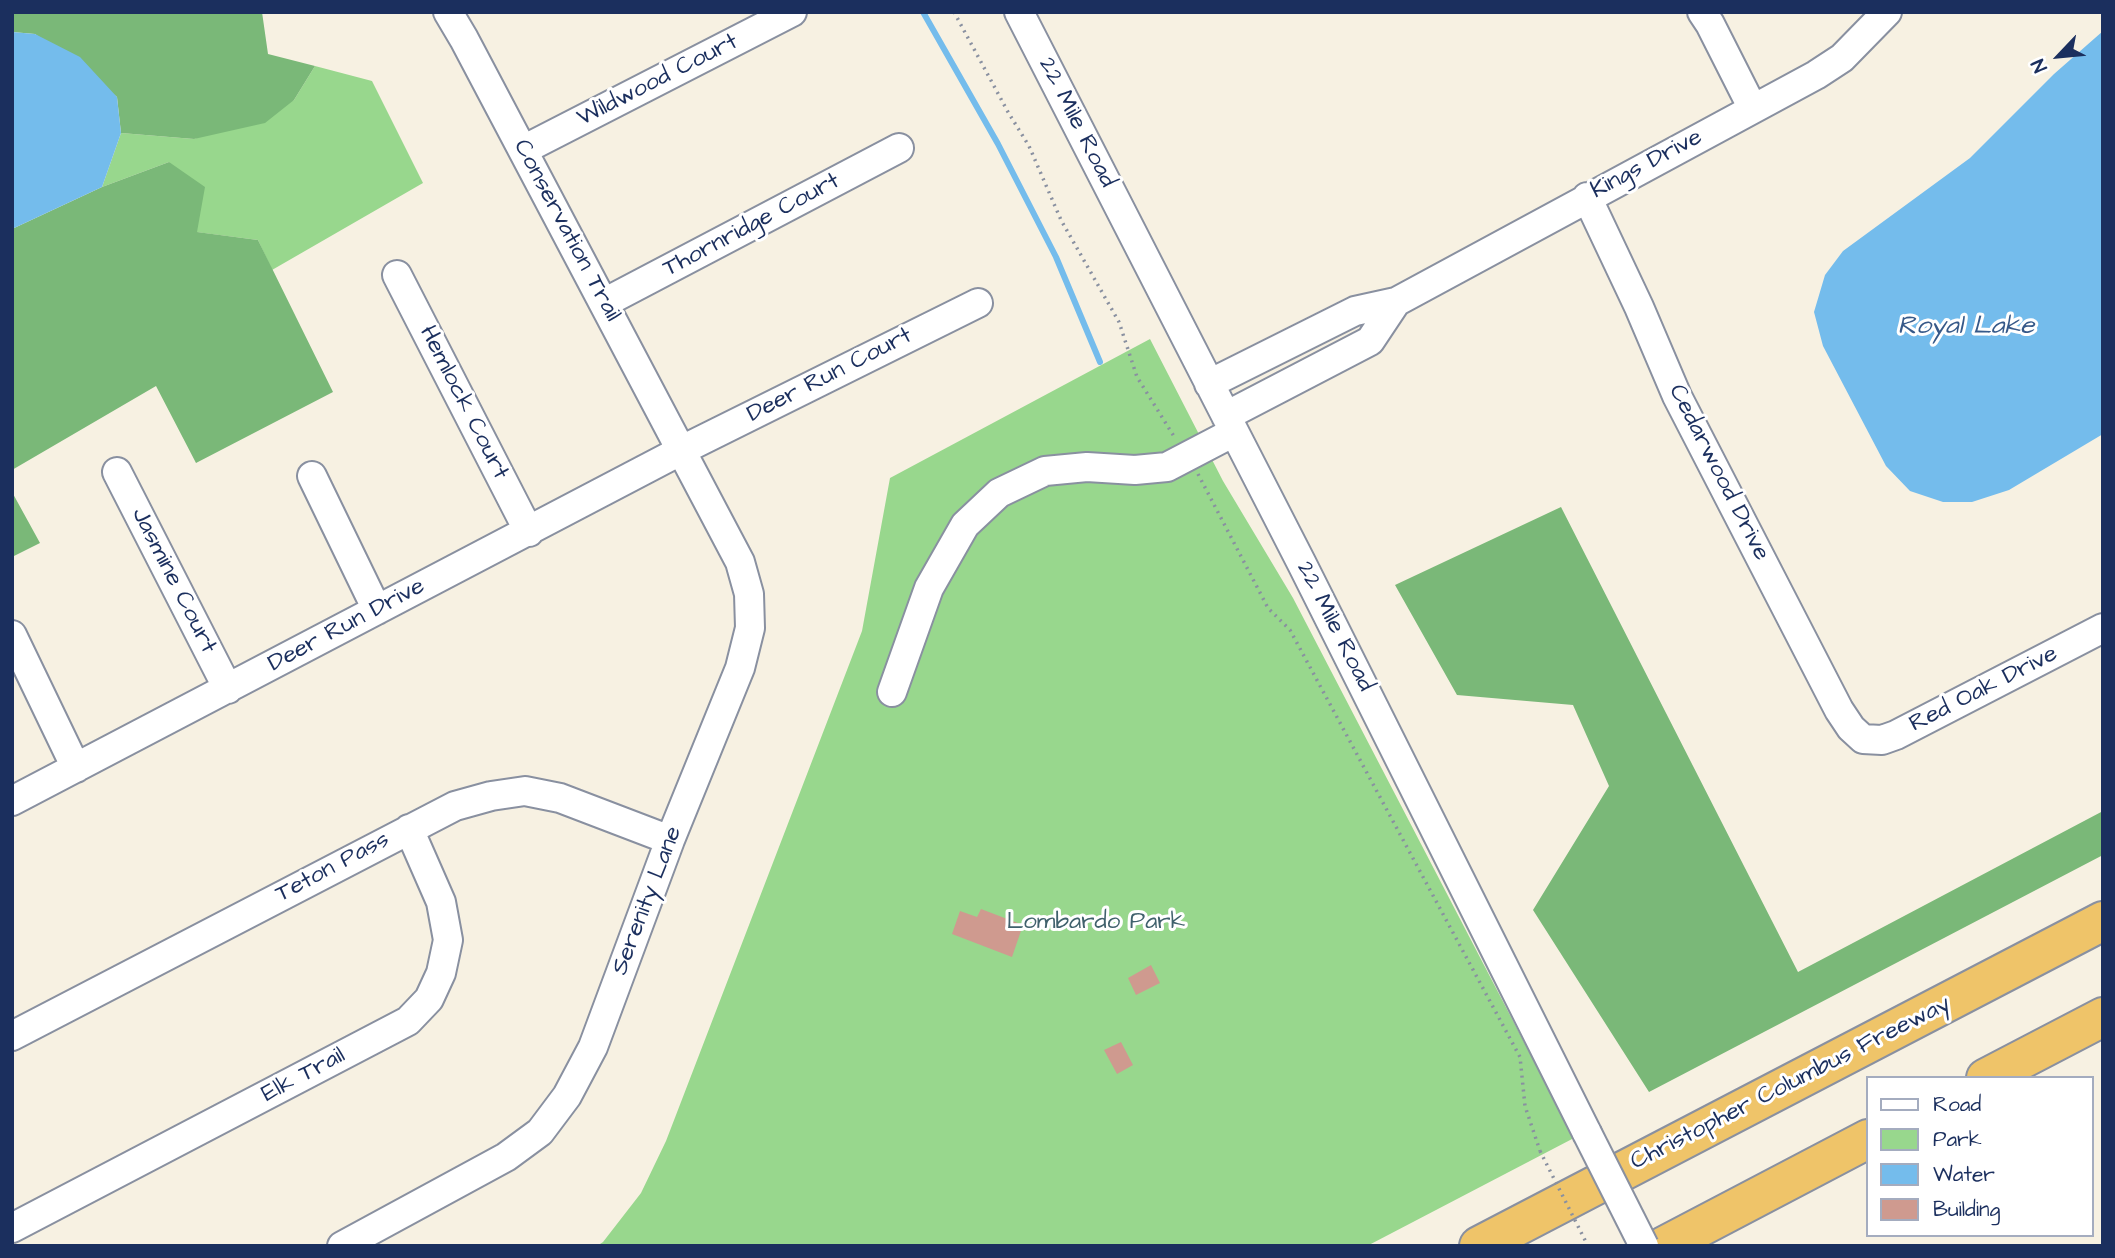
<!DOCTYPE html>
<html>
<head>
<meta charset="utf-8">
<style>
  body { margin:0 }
  #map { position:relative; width:2115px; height:1258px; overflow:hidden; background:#f7f1e2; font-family:"Architects Daughter",sans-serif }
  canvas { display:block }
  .frame { position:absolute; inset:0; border:14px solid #1b2f5e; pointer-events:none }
  .legend { position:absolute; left:1866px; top:1076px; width:228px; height:161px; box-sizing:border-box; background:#fff; border:2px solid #a4acbf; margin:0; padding:9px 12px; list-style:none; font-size:21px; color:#1b2f5e }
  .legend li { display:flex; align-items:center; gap:14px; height:35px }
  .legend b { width:35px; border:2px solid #a4acbf }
  .north { position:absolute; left:2024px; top:21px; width:70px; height:70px; -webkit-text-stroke:5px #fff; paint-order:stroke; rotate:244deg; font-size:19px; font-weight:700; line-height:28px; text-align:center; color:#1b2f5e }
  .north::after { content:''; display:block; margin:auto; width:24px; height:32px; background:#1b2f5e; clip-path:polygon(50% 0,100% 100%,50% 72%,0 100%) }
</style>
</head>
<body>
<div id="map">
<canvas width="2115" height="1258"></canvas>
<div class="frame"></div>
<ul class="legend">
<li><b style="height:9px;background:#fff"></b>Road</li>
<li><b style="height:19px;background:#98d78d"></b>Park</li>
<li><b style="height:19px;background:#74bcec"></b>Water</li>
<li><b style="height:19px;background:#cf9a8f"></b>Building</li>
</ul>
<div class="north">N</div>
</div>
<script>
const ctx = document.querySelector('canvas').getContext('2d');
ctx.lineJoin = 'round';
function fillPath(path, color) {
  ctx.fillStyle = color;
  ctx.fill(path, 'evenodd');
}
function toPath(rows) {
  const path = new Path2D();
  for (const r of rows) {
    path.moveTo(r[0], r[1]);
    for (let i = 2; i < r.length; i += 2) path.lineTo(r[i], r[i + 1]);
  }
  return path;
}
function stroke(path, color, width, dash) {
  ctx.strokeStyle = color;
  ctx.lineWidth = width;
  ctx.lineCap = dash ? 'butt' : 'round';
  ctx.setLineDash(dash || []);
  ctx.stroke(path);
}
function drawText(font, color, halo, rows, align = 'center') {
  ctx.font = font + ' "Architects Daughter",sans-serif';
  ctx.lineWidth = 6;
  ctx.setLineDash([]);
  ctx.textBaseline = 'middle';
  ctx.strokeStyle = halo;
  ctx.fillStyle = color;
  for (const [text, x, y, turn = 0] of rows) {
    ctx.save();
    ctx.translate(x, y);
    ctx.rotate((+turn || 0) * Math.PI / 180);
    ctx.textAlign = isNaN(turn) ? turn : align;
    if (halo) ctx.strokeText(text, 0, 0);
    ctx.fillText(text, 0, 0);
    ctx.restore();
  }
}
fillPath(toPath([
  [315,66,372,81,423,183,272,270,258,240,196,232,169,162,102,187,121,133,194,139,294,100],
  [1150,339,1223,481,1293,598,1574,1138,1367,1246,597,1246,603,1242,641,1193,666,1141,862,631,890,478]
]), '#98d78d');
fillPath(toPath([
  [12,12,262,12,268,54,315,66,294,100,265,123,194,139,121,133,117,97,35,34,12,32],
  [169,162,205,187,197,232,258,240,333,392,196,463,156,386,12,470,12,229,102,187],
  [12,492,40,543,12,557],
  [1561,507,1798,972,2103,811,2103,855,1649,1092,1533,910,1609,786,1573,705,1457,695,1395,585]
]), '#7ab878');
fillPath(toPath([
  [2103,31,2103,434,2009,490,1972,502,1943,502,1910,491,1886,466,1823,346,1814,312,1825,275,1843,251,1970,158,2054,74],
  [12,32,35,34,80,57,117,97,121,133,102,187,12,229]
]), '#74bcec');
stroke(toPath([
  [923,12,998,144,1056,257,1100,362]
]), '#74bcec', 6);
fillPath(toPath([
  [981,909,1023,925,1012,957,952,934,960,911,977,917],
  [1151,965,1160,983,1136,995,1128,978],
  [1121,1042,1133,1065,1117,1074,1104,1050]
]), '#cf9a8f');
const minor = toPath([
  [1019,12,1302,564,1587,1133],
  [1702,12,1710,24,1753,109],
  [523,150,792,12],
  [1587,197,1639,307,1677,396,1839,710,1851,728,1863,739,1882,740,1896,735,2103,628],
  [397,275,529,532],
  [1396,302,1816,75,1842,58,1887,12],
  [604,303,899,148],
  [1209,384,1355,311,1396,302,1370,341,1226,416],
  [117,472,228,689],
  [312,476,377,610],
  [12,635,76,768],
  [892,692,929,588,965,525,999,493,1045,471,1087,467,1135,470,1167,467,1234,432],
  [12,801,682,450,978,303],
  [12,1036,455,806,491,796,525,791,560,798,670,840],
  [12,1228,408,1021,429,999,441,973,448,940,441,902,409,829],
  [342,1246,506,1157,540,1132,567,1096,593,1047,670,840,740,668,750,628,749,594,740,562,464,39,448,12]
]);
const highway = toPath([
  [1986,1078,2103,1017],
  [1479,1246,2103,921],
  [1664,1246,1868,1139]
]);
stroke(minor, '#8990a0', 32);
stroke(highway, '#8990a0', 42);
stroke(toPath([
  [954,12,1008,112,1029,146,1061,220,1119,322,1137,377,1175,438],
  [1198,474,1268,608,1290,630,1520,1057,1525,1106,1540,1151]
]), '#8990a0', 3.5, [2, 5]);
stroke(minor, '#fff', 28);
stroke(highway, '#efc469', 38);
const minorBridge = toPath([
  [1587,1133,1644,1246]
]);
stroke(minorBridge, '#8990a0', 32, []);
stroke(toPath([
  [1540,1151,1588,1246]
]), '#8990a0', 3.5, [2, 5]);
stroke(minorBridge, '#fff', 28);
drawText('24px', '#1b2f5e', '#fff', [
  ["Wildwood Court",658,81,-27],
  ["22 Mile Road",1076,123,63],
  ["Kings Drive",1647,165,-28],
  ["Thornridge Court",752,226,-28],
  ["Conservation Trail",566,231,62],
  ["Deer Run Court",830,376,-27],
  ["Hemlock Court",463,403,63],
  ["Cedarwood Drive",1718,473,63],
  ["Jasmine Court",173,581,63],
  ["Deer Run Drive",347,626,-28],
  ["22 Mile Road",1334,627,63],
  ["Red Oak Drive",1984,690,-27],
  ["Teton Pass",333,868,-28],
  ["Serenity Lane",648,901,-69],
  ["Elk Trail",304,1076,-28],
  ["Christopher Columbus Freeway",1791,1084,-27]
]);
drawText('24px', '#40616c', '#fff', [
  ["Lombardo Park",1096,923]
]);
drawText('italic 26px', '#365989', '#fff', [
  ["Royal Lake",1966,328]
]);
</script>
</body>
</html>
